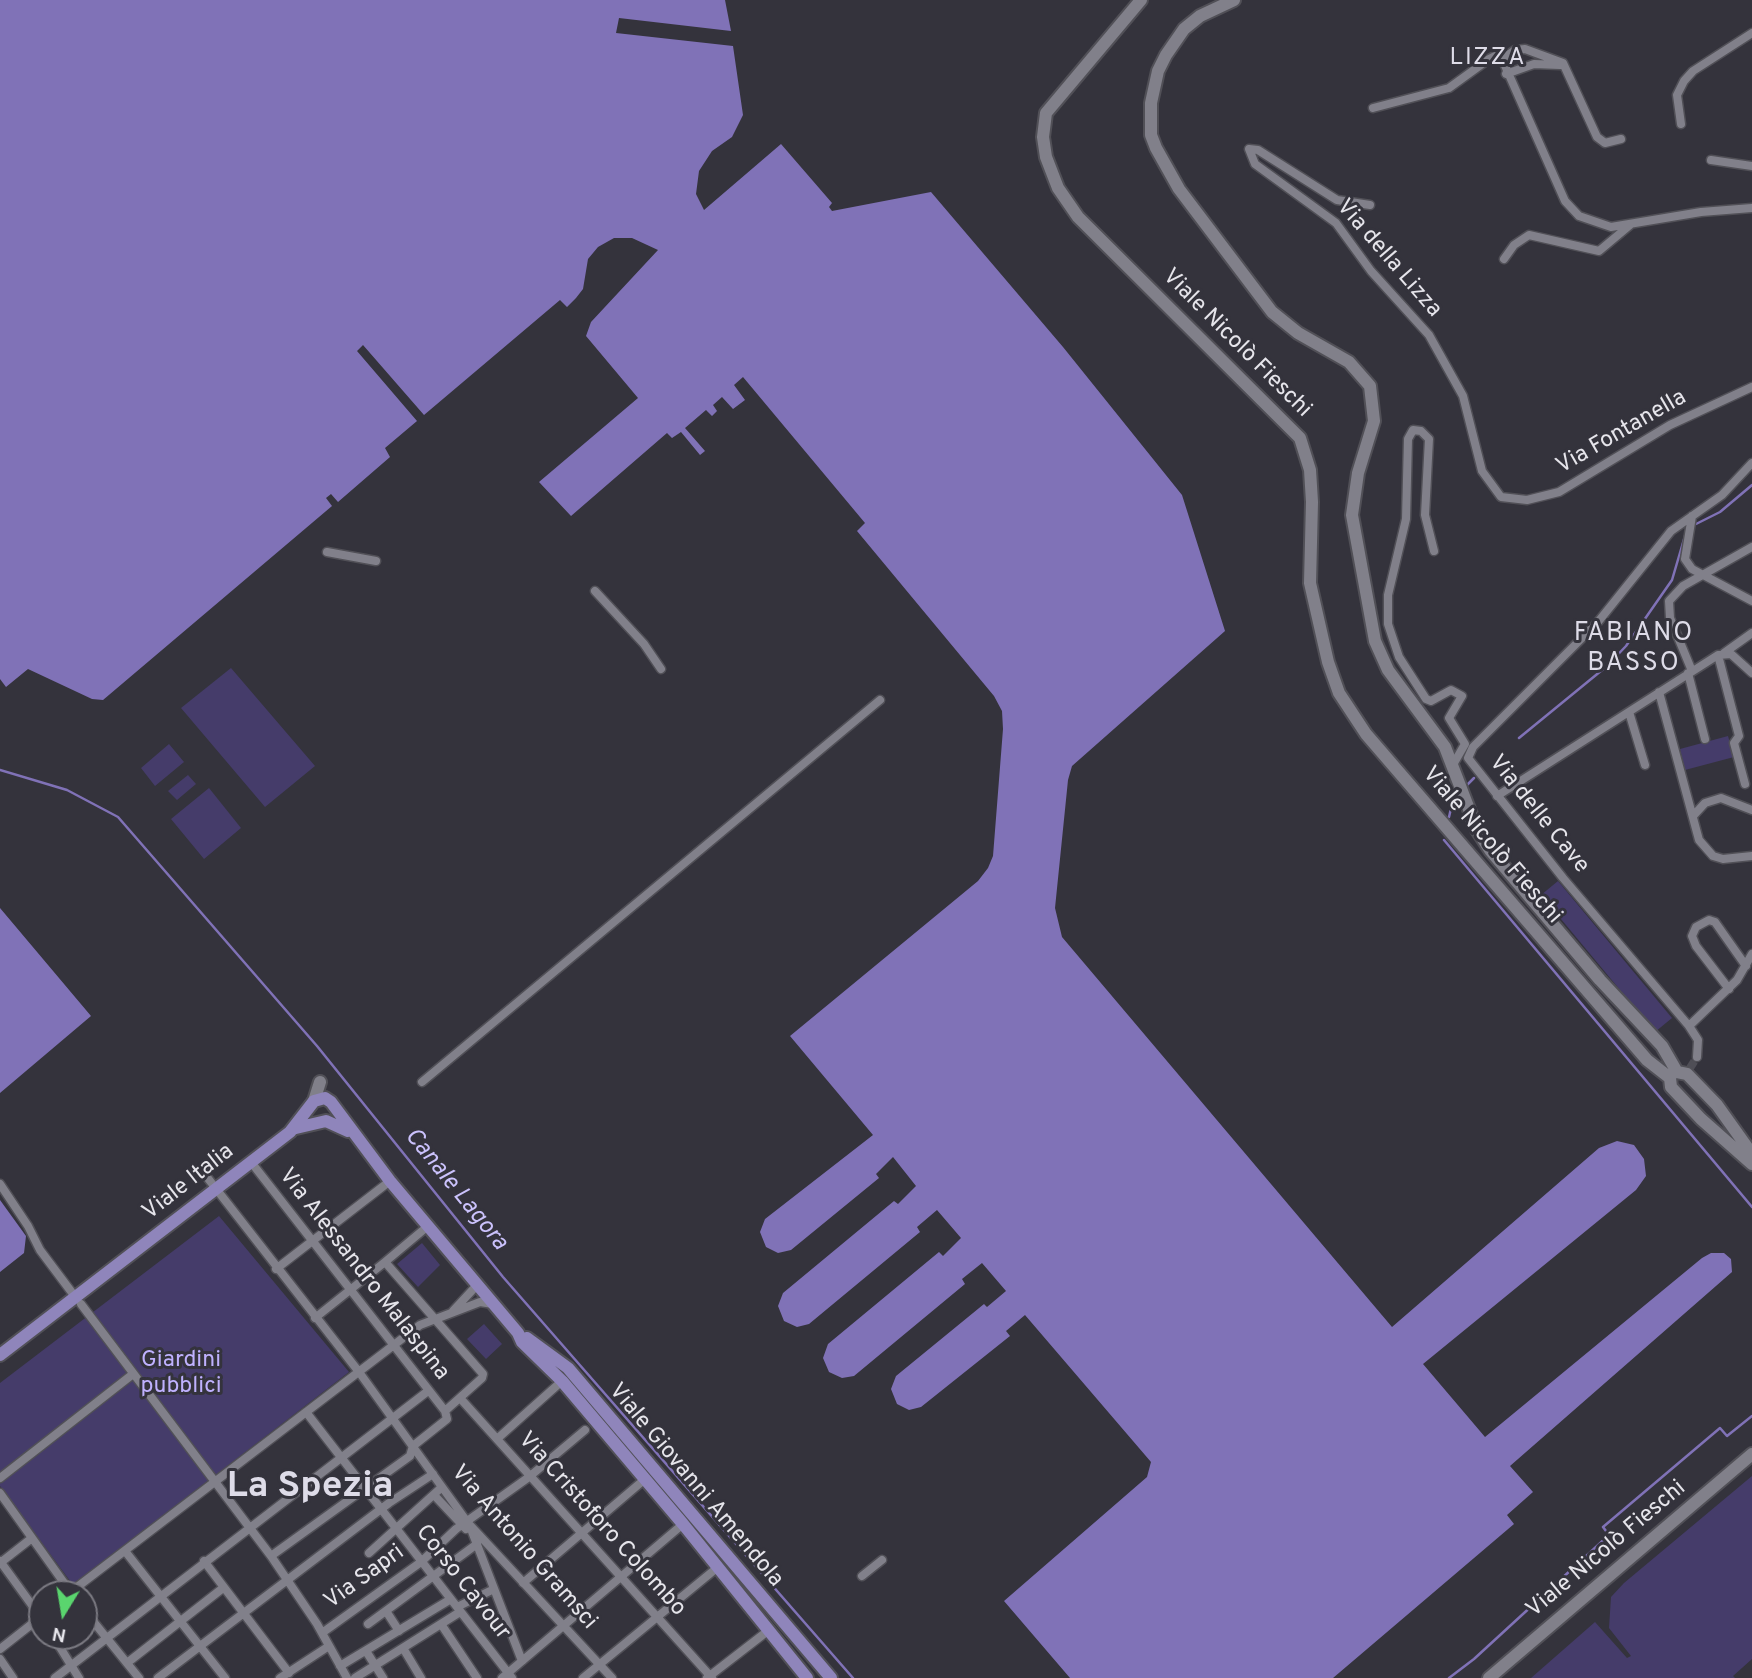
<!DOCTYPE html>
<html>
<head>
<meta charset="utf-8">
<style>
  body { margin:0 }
  #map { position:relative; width:1752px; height:1678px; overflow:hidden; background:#34333c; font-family:Overpass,sans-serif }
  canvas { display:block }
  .north { position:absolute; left:28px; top:1580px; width:70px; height:70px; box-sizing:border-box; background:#34333c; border:2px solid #7b7a82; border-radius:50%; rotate:191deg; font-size:19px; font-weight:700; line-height:28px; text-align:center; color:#e6e5eb }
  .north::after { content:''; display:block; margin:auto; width:24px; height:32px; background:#5ad56e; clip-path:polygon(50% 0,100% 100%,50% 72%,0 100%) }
</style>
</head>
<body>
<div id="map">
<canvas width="1752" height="1678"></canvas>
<div class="north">N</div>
</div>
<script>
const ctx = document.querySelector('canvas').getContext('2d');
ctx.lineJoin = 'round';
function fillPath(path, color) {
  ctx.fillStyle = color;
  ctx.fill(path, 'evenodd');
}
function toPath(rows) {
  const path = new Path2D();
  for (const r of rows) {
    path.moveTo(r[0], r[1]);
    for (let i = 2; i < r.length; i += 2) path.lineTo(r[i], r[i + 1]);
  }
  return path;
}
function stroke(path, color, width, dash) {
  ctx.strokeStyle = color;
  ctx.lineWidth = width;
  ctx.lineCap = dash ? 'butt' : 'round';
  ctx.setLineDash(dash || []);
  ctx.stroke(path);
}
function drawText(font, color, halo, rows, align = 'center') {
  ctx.font = font + ' Overpass,sans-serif';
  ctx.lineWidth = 6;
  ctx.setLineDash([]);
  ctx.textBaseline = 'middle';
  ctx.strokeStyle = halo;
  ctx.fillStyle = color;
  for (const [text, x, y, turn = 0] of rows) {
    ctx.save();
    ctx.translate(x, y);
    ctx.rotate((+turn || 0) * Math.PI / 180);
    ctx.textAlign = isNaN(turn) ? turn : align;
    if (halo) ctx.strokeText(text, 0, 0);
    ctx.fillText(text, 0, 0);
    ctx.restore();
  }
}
fillPath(toPath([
  [231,668,315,766,265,807,181,708],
  [1728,736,1734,757,1685,770,1680,749],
  [169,744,184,762,155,786,141,768],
  [188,775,196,784,177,800,168,791],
  [209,788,241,828,204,859,171,819],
  [1558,881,1672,1018,1655,1032,1541,895],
  [219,1216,349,1372,73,1585,0,1486,0,1383],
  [422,1243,440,1265,418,1287,397,1264],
  [484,1324,502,1344,486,1359,467,1339],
  [1752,1476,1752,1659,1733,1676,1735,1678,1531,1678,1595,1622,1627,1658,1631,1656,1609,1628,1611,1597,1624,1583]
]), '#453c6a');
fillPath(toPath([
  [0,0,725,0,731,31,619,18,616,33,733,46,743,115,732,137,712,151,699,171,696,194,704,210,781,144,832,203,829,207,832,211,931,192,1063,347,1182,495,1225,631,1072,766,1068,780,1055,908,1062,937,1392,1327,1599,1148,1617,1141,1634,1145,1644,1159,1646,1176,1636,1190,1423,1364,1485,1437,1702,1258,1711,1253,1724,1253,1731,1259,1732,1272,1510,1466,1533,1492,1507,1515,1514,1524,1333,1678,1070,1678,1004,1601,1147,1477,1151,1462,1025,1315,1006,1331,1010,1336,921,1407,909,1410,897,1404,891,1389,896,1376,984,1304,987,1307,1006,1291,982,1263,962,1279,965,1284,854,1376,842,1378,829,1372,823,1358,828,1344,939,1252,943,1256,961,1238,937,1210,917,1227,920,1232,809,1324,797,1327,784,1321,778,1306,783,1293,894,1201,898,1204,916,1186,893,1157,876,1174,879,1178,791,1250,778,1253,766,1247,760,1232,765,1219,873,1135,790,1036,978,881,988,868,993,856,1003,729,1002,711,994,696,857,531,865,523,743,377,734,385,745,400,733,409,722,397,713,405,717,411,712,416,706,410,685,428,705,451,700,455,681,432,672,438,667,433,571,516,539,482,638,398,586,336,591,322,658,250,632,238,614,238,598,247,588,259,583,289,576,298,567,307,560,300,424,415,363,345,357,351,417,421,385,448,390,457,338,502,331,494,326,498,332,506,103,700,92,699,28,669,6,687,0,679],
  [0,908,91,1016,0,1093],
  [0,1200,26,1236,24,1253,0,1272]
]), '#8072b7');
stroke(toPath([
  [1692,526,1720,512,1752,485],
  [1519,738,1607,666,1626,646,1672,580,1687,529],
  [0,770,67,790,118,817,317,1046,503,1277,853,1678],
  [1465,787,1474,778],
  [1449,817,1453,800,1458,795],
  [1444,840,1752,1207],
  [1449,1678,1474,1659,1609,1535,1603,1527,1720,1428,1727,1436,1752,1416]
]), '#8072b7', 2.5);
stroke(toPath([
  [1690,1068,1697,1057]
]), '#4f4e56', 8, [8, 4]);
const street = toPath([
  [1502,59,1565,201,1579,216,1611,227,1701,212,1752,208],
  [1506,74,1534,64,1560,65],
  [1373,108,1449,88,1489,59,1495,56,1502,59,1515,50,1525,49,1563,63,1597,137,1605,143,1621,139],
  [1681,124,1677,95,1684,81,1693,71,1752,33],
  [1711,160,1752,166],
  [1370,205,1337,200,1258,150,1249,149,1255,164,1336,223,1371,271,1429,335,1463,396,1482,471,1501,497,1527,500,1559,492,1670,425,1752,387],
  [1504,259,1514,245,1529,235,1599,251,1630,225],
  [1692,516,1685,559,1692,569,1752,601],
  [1434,551,1425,515,1429,439,1421,431,1413,430,1408,439,1406,519,1388,595,1388,624,1399,657,1426,699,1431,701,1451,690,1462,696,1449,718,1465,744,1454,763],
  [327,552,376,561],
  [595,591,644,644,661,669],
  [1724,653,1752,633],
  [1718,655,1739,736,1734,743,1745,784],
  [1692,671,1670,618,1669,601,1683,586,1752,547],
  [1688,673,1705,739],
  [1659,692,1699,840,1713,856,1723,859,1752,856],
  [1629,712,1645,765],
  [1497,796,1718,655,1731,654,1752,673],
  [1693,816,1705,803,1721,798,1752,810],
  [1729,989,1696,946,1692,936,1696,927,1709,920,1715,922,1746,966],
  [1689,1026,1737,980,1752,954],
  [1697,1057,1698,1040,1689,1026,1563,878,1468,758,1473,747,1598,622,1671,531,1722,495,1752,463],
  [422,1082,880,700],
  [251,1162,445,1411],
  [203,1172,359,1372,468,1523,612,1678],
  [0,1184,28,1226,40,1250,76,1298],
  [428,1226,385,1262,483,1374,482,1378,445,1411],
  [276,1269,390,1181],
  [81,1304,271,1556,317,1624,347,1678],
  [453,1311,478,1284],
  [315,1318,385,1262],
  [460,1398,712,1678],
  [306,1412,512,1678],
  [497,1439,562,1381],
  [0,1478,133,1374],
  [0,1493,72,1594],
  [434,1495,466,1529],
  [471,1529,522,1661],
  [125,1551,225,1678],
  [369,1553,442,1487],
  [271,1556,410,1456,413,1446,447,1419,445,1411],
  [0,1561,42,1619],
  [204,1561,289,1673],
  [0,1563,32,1538],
  [862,1576,882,1560],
  [523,1583,645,1479],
  [68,1594,420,1325,480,1302,493,1304],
  [457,1607,494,1589],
  [84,1610,139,1678],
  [386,1611,399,1631],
  [368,1624,477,1544],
  [441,1624,477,1678],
  [322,1633,421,1562,456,1529,529,1477,585,1430],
  [53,1636,79,1678],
  [403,1648,421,1678],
  [0,1649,42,1616],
  [366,1651,383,1678],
  [0,1659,13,1678],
  [127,1663,223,1588],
  [340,1666,451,1599],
  [55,1678,428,1391],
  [158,1678,389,1503,433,1474],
  [280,1678,329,1646],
  [355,1678,460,1612],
  [502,1678,683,1524],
  [583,1678,718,1567],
  [707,1678,769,1630]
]);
const secondary = toPath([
  [1141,0,1046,113,1043,137,1046,157,1058,188,1078,217,1300,438,1310,470,1312,502,1310,583,1328,662,1339,693,1366,734,1647,1060,1670,1078],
  [1234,0,1200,16,1184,29,1166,55,1158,71,1151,103,1151,135,1156,148,1179,189,1272,312,1298,333,1349,362,1370,386,1374,421,1358,473,1352,515,1375,641,1388,670,1445,747,1477,830,1490,850,1600,980,1662,1046,1677,1072],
  [1677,1072,1687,1074,1717,1105,1752,1154],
  [1670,1078,1671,1087,1701,1119,1752,1164],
  [314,1101,320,1082],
  [1489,1678,1752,1454]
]);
const primary = toPath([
  [296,1128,326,1121,348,1131],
  [527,1338,568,1368,831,1678],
  [0,1355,290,1132,314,1101,325,1098,331,1102,390,1181,518,1333,522,1342,562,1381,683,1524,807,1678]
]);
stroke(street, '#515057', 11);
stroke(secondary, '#515057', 16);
stroke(primary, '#515057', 16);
stroke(street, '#81808a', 8);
stroke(secondary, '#81808a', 12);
stroke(primary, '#8f85bb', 12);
drawText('23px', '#e6e5eb', '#34333c', [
  ["Via della Lizza",1388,259,49],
  ["Viale Nicolò Fieschi",1236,344,45],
  ["Via Fontanella",1622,433,-30],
  ["Via delle Cave",1538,815,51],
  ["Viale Nicolò Fieschi",1491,846,49],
  ["Viale Italia",189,1183,-38],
  ["Via Alessandro Malaspina",363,1275,52],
  ["Viale Giovanni Amendola",695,1486,50],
  ["Via Cristoforo Colombo",601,1525,48],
  ["Via Antonio Gramsci",523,1548,49],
  ["Viale Nicolò Fieschi",1607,1550,-40],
  ["Via Sapri",365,1578,-36],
  ["Corso Cavour",462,1583,52]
]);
drawText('23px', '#bfb1fe', '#34333c', [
  ["Giardini",181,1361],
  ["pubblici",181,1387]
]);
ctx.letterSpacing = '2px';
drawText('24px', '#dedce8', '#34333c', [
  ["LIZZA",1488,59]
]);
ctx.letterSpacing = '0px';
drawText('italic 24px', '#cbc2fc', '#34333c', [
  ["Canale Lagora",455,1190,51]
]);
ctx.letterSpacing = '2px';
drawText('26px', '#dedce8', '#34333c', [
  ["FABIANO",1634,635],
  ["BASSO",1634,665]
]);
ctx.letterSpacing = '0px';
drawText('bold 37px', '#dedce8', '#34333c', [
  ["La Spezia",310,1489]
]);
</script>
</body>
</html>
